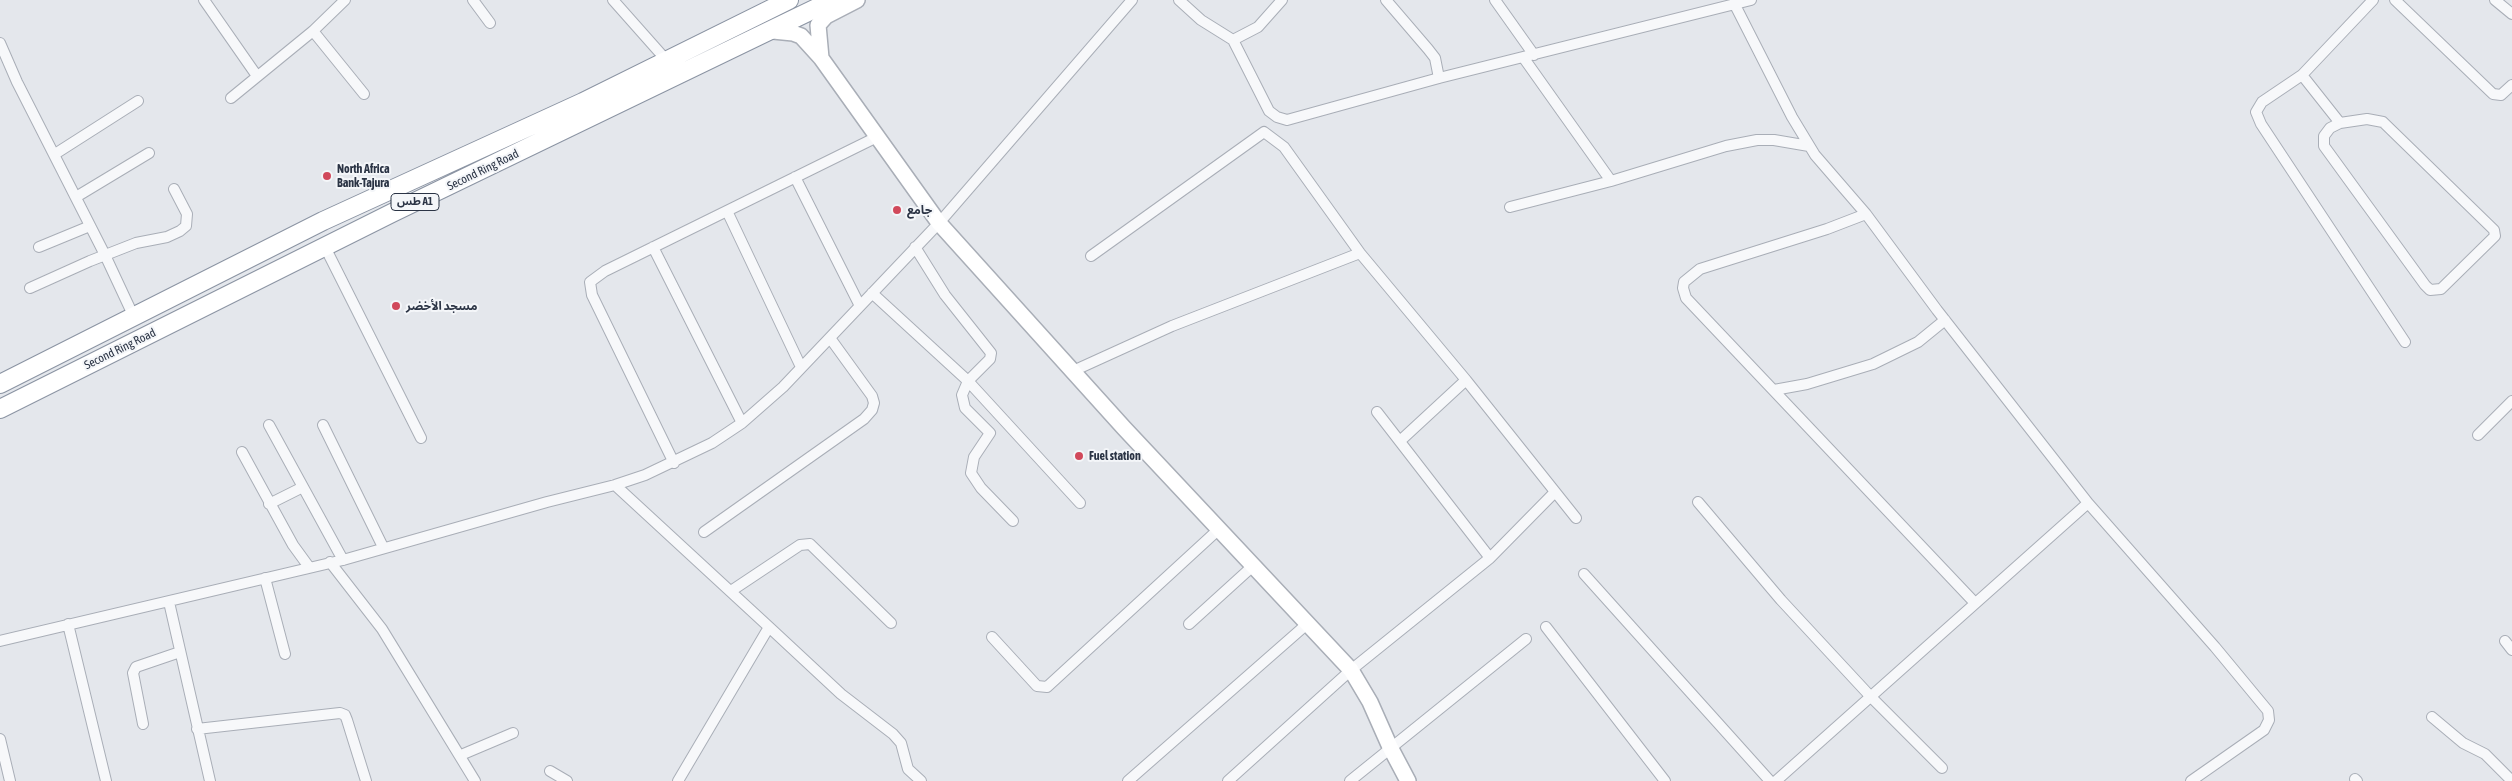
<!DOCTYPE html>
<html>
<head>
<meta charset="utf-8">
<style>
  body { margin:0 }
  canvas { display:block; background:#e4e7ec }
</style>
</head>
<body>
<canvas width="2512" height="781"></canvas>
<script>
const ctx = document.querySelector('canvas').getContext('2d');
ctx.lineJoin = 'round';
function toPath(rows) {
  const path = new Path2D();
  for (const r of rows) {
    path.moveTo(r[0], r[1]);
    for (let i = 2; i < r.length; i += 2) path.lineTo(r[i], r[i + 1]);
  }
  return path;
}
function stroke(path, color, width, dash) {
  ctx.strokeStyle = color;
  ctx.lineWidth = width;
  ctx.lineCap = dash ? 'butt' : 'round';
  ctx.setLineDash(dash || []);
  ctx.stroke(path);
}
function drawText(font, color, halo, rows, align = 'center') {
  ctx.font = font + ' "Asap Condensed","Noto Sans Arabic",sans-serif';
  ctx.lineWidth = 4;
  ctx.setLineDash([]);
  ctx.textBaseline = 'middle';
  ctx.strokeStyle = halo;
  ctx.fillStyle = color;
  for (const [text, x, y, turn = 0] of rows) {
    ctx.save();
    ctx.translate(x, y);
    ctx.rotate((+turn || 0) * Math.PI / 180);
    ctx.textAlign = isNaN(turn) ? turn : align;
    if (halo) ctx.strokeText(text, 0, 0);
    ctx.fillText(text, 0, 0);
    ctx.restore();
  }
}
const minor = toPath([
  [204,0,257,76],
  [473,0,490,23],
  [613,0,668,62],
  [1179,0,1201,20,1233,40,1269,111,1277,117,1287,120,1439,78,1751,0],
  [1386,0,1428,49,1435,58,1439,78],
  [1495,0,1534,55],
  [2373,0,2302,75,2262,102,2256,112,2261,124,2405,342],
  [2395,0,2493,94,2501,95,2512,85],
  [2495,0,2512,14],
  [1735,5,1792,117,1815,155,1866,214,1937,310,2088,503,1776,781],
  [313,31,364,94],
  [1233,40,1258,27,1282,0],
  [0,43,17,82,105,255,133,315],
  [1523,57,1611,181,1726,146,1757,140,1774,140,1809,146],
  [2302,75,2340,123],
  [231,98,313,31,345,0],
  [2367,119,2383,122,2494,230,2495,236,2441,289,2430,290,2425,285,2324,146,2324,136,2330,128,2340,123,2367,119],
  [55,154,138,101],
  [795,177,860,306],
  [76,197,149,153],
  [1510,207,1611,181],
  [727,211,801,367],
  [1866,214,1827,229,1700,269,1684,282,1683,288,1686,298,1975,603],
  [39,247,90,226],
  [325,247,421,438],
  [653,247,742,423],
  [915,247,945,295,991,353,990,359,968,381,962,395,965,408,990,433,974,457,971,473,981,488,1013,521],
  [1091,256,1264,132,1284,147,1360,253,1466,380,1576,518],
  [30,288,90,261,136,243,167,237,180,231,186,226,187,214,174,189],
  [872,293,968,381,1080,503],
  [1073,371,1172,326,1360,253],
  [1774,390,1807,384,1873,364,1918,342,1945,320],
  [269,425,343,560],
  [323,425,383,547],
  [2478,435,2512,401],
  [1400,441,1466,380],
  [242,452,293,545,309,567],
  [674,463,592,295,590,282,605,271,879,136],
  [615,485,769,627,678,781],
  [1698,502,1781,600,1871,697,1942,768],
  [2088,503,2215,647,2268,711,2269,720,2264,730,2191,781],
  [269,504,303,487],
  [704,532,864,419,872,410,874,403,872,396,830,338],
  [1490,558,1554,493],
  [330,562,382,629,475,781],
  [1584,574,1770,781],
  [265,578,285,654],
  [731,591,800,545,810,544,891,623],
  [169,602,210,781],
  [68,624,106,781],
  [1189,624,1254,565],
  [769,627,841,694,893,734,901,743,908,769,921,781],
  [1546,627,1665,781],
  [992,637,1037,686,1047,687,1219,529],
  [0,641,343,560,547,502,615,485,645,475,712,443,742,423,783,387,939,223,1132,0],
  [2505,641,2512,650],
  [2432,717,2463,743,2485,754,2512,781],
  [143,724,133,673,136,667,180,652],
  [197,729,340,713,345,715,347,720,366,781],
  [0,739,10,781],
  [461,755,513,733],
  [550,771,567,781],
  [2355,779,2357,781],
  [1128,781,1307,624],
  [1228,781,1351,670,1490,558,1377,412],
  [1350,781,1526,639]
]);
const secondary = toPath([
  [773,31,793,33,801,36,821,58,939,223,1124,428,1351,670,1370,702,1390,747,1408,781],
  [821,58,818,25,826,16,857,0]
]);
const trunk = toPath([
  [0,384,323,221,583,102,789,0],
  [0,409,392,213,833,0]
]);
stroke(minor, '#a9aeb7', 12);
stroke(secondary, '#a9aeb7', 18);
stroke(trunk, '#8b94a3', 20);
stroke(minor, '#f7f8fa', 10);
stroke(secondary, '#fff', 15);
stroke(trunk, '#fff', 18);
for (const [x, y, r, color] of [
  [327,176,5,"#d1495b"],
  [897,210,5,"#d1495b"],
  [396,306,5,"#d1495b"],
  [1079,456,5,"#d1495b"]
]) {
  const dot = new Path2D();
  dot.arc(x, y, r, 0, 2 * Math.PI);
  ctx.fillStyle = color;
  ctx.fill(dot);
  stroke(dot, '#f4f6f9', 2);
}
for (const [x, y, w] of [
  [415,202,48]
]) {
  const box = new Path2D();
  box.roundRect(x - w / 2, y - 8.5, w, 17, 4);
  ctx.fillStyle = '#f4f6f9';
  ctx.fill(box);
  stroke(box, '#2b3445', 1);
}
drawText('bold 11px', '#2b3445', null, [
  ["طس A1",415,202]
]);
drawText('bold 12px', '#2b3445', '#f4f6f9', [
  ["North Africa",337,169],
  ["Bank-Tajura",337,183],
  ["جامع",907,210],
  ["مسجد الأخضر",406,306],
  ["Fuel station",1089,456]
], 'left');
drawText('12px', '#2b3445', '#f4f6f9', [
  ["Second Ring Road",483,170,-26],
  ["Second Ring Road",120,349,-26]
]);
</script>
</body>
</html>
